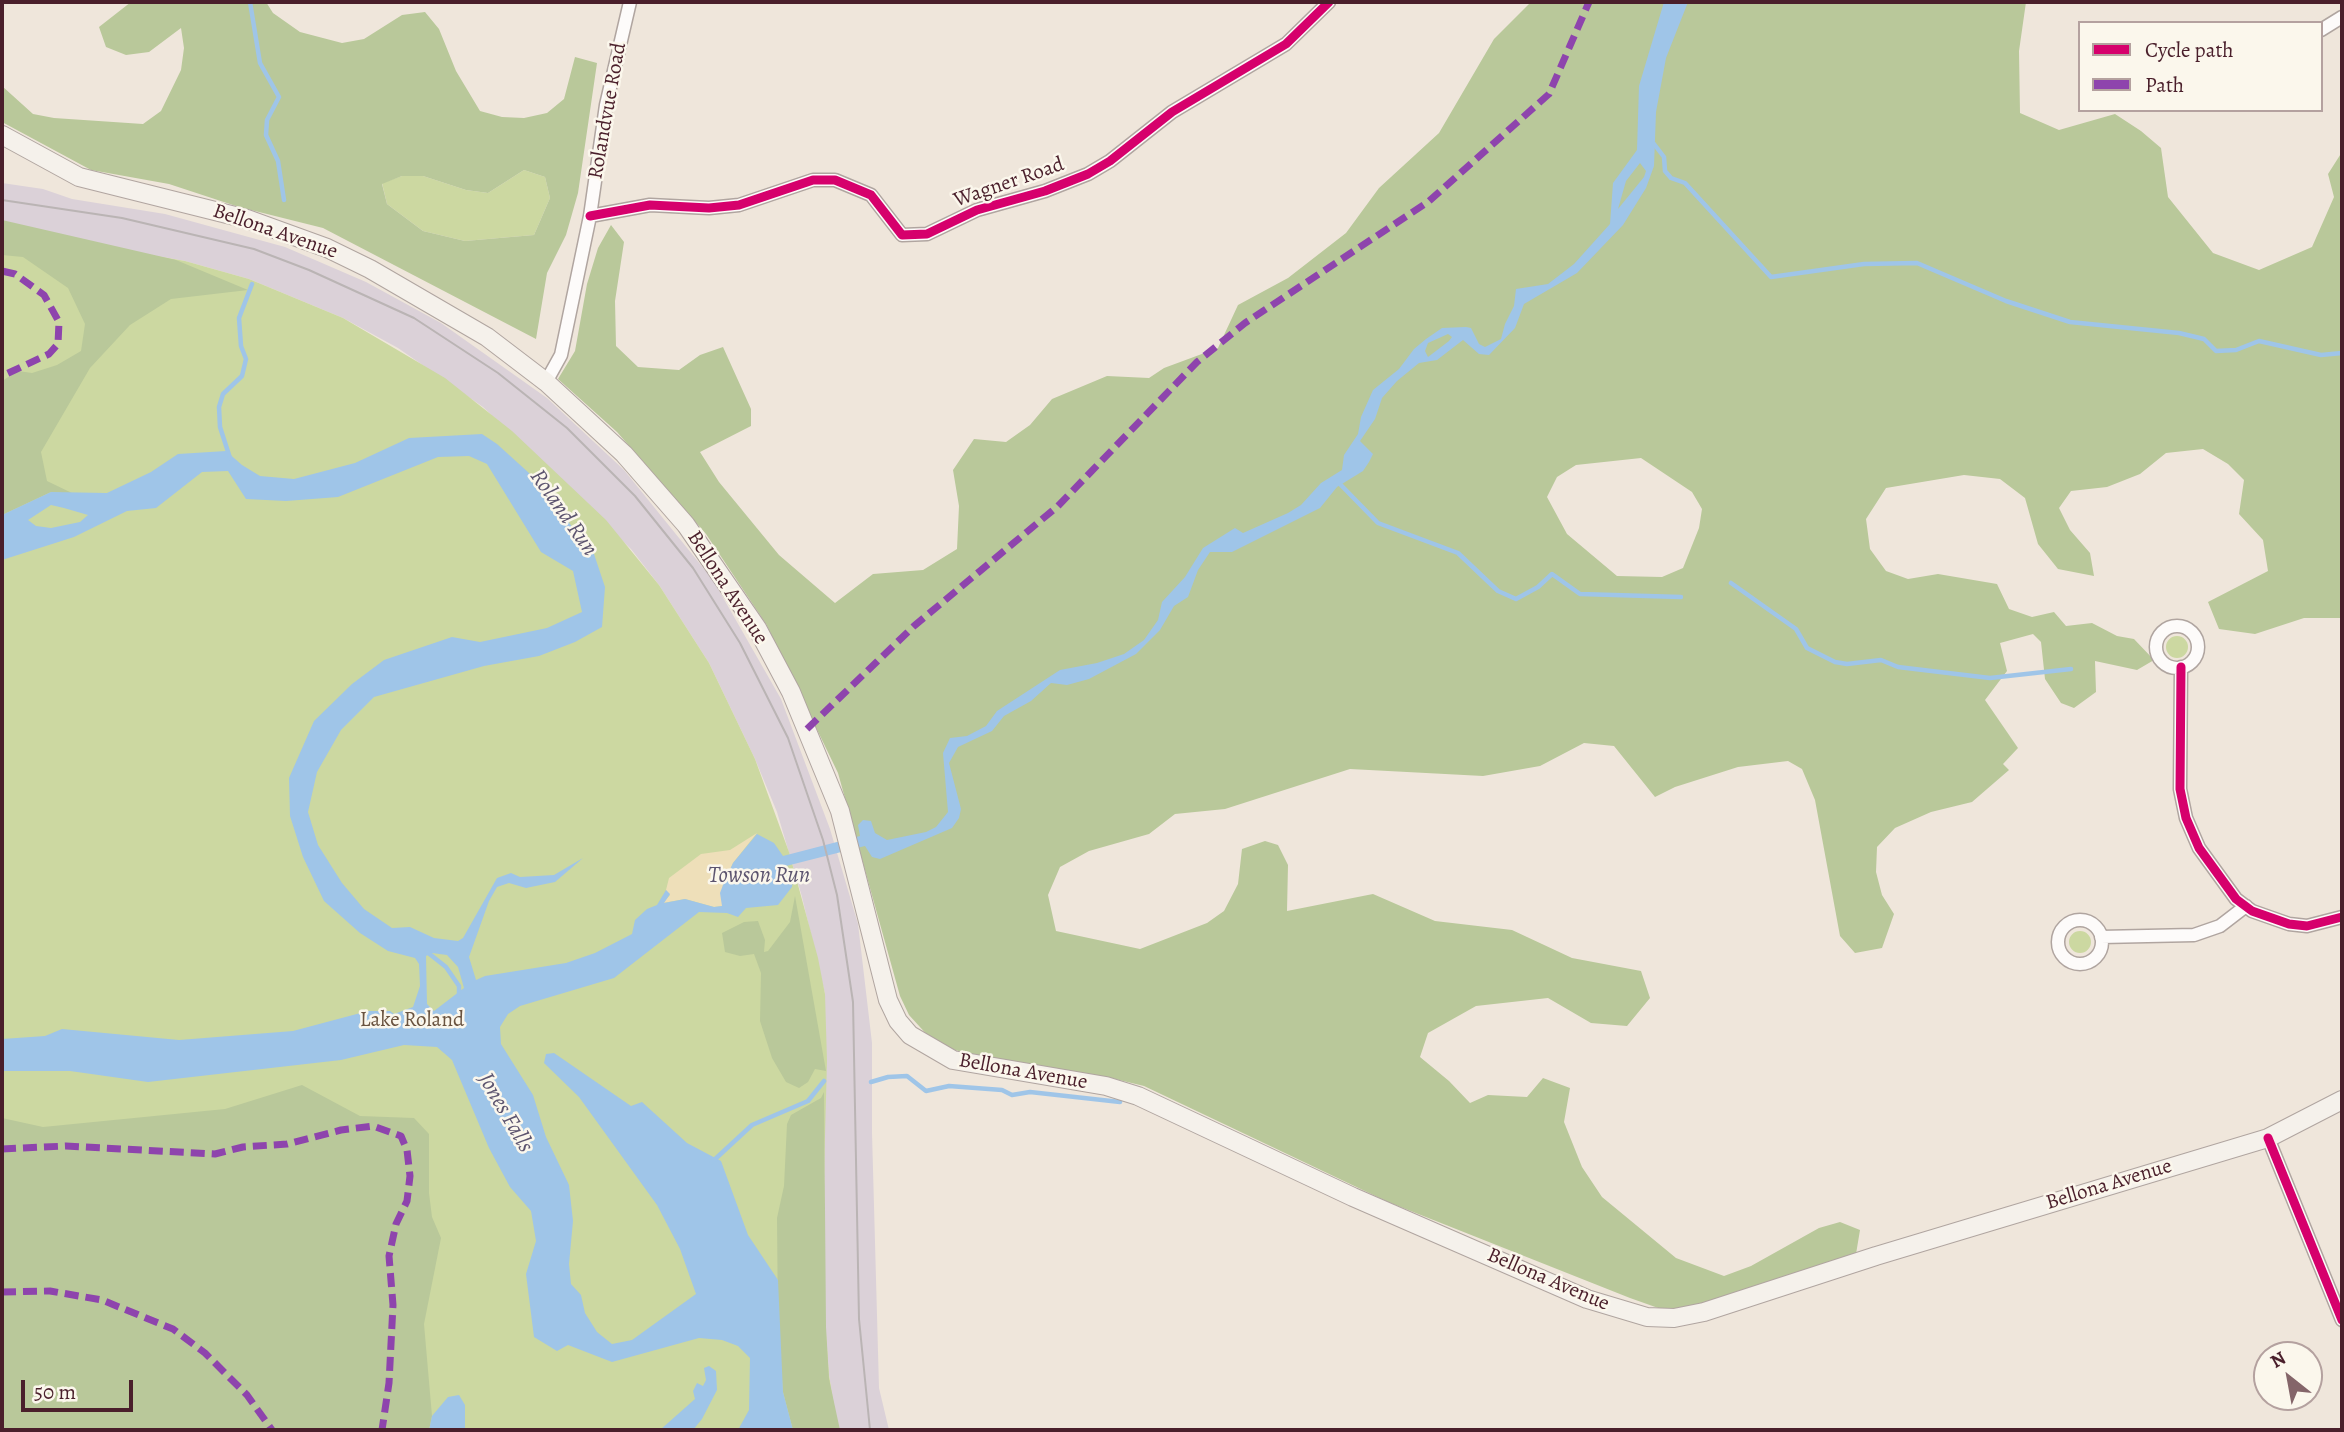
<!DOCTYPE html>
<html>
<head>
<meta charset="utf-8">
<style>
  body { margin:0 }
  #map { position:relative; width:2344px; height:1432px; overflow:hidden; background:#efe6db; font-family:Alegreya,serif }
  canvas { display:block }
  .frame { position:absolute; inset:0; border:4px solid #4a1f2b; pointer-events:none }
  .legend { position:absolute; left:2078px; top:21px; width:245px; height:91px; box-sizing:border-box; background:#fbf7ec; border:2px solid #b4a19f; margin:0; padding:9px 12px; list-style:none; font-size:21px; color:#4a1f2b }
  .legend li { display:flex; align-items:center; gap:14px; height:35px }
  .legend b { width:35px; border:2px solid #b4a19f }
  .north { position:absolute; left:2253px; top:1341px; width:70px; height:70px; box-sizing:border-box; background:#fbf7ec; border:2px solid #b4a19f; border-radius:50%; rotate:329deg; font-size:19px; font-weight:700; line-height:28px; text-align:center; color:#4a1f2b }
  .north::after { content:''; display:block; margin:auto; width:24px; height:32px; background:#846569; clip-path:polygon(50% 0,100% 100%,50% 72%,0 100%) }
  .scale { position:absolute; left:21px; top:1380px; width:112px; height:32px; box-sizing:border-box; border:4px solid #4a1f2b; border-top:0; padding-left:9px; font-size:21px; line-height:24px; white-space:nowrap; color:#4a1f2b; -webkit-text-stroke:5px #fbf7ec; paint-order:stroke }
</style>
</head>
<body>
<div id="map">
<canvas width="2344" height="1432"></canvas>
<div class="frame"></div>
<ul class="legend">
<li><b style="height:9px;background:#d6006c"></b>Cycle path</li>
<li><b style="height:9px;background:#8e44ad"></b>Path</li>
</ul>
<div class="north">N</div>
<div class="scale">50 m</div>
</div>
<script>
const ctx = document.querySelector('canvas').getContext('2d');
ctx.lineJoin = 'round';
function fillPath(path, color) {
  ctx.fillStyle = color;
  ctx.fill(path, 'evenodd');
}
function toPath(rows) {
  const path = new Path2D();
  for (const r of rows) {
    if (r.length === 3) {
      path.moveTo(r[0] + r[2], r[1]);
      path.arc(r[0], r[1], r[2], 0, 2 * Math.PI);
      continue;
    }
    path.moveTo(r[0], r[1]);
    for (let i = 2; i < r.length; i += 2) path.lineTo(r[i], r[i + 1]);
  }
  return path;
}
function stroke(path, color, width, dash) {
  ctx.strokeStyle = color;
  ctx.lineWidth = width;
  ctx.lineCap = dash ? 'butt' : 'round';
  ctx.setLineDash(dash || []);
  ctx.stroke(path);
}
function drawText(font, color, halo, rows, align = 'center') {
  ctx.font = font + ' Alegreya,serif';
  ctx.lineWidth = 5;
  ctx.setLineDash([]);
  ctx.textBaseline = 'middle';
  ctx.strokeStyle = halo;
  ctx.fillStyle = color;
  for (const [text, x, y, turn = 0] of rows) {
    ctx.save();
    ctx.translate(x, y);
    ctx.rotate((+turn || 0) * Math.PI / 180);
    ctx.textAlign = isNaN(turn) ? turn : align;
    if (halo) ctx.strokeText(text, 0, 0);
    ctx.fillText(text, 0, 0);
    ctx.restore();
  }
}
fillPath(toPath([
  [2,183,43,189,72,199,165,214,285,247,366,282,441,323,547,398,624,470,713,580,781,699,830,829,858,924,872,1043,872,1133,879,1388,889,1430,838,1430,836,1421,829,1375,824,1307,825,994,802,897,777,812,755,759,709,663,659,585,631,549,483,407,398,348,343,318,249,279,185,261,2,229]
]), '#dbd1d8');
fillPath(toPath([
  [524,170,545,177,550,198,534,235,465,241,423,231,387,204,382,183,402,176,423,176,466,190,488,193],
  [2,229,185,261,249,279,343,318,445,378,512,431,606,520,659,585,709,663,755,759,789,852,818,958,825,994,827,1061,823,1210,824,1307,829,1375,838,1430,2,1430],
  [2177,647,11],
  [2080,942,11]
]), '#ccd8a1');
fillPath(toPath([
  [131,2,266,2,273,13,300,32,342,43,364,39,402,15,425,12,439,29,456,71,480,111,502,117,524,118,547,113,564,99,575,57,597,63,578,193,566,235,547,273,536,339,323,228,239,207,169,184,91,170,2,122,2,86,33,114,54,118,143,124,161,111,181,70,184,48,181,28,149,52,126,55,106,47,99,27],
  [524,170,545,177,550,198,534,235,465,241,423,231,387,204,382,184,402,176,423,176,466,190,488,193],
  [1531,2,2026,2,2019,51,2020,113,2059,130,2115,114,2141,131,2161,148,2168,197,2213,253,2259,270,2312,247,2334,197,2328,174,2342,152,2342,618,2304,618,2255,634,2219,629,2208,602,2268,571,2263,540,2239,514,2244,480,2228,464,2203,449,2166,453,2140,474,2107,487,2071,491,2059,508,2070,530,2090,553,2094,576,2058,569,2038,544,2025,498,2000,479,1964,475,1886,488,1866,519,1870,549,1886,571,1908,579,1938,574,1997,584,2009,609,2032,617,2054,612,2066,626,2092,623,2117,636,2134,639,2154,660,2137,670,2095,661,2096,692,2074,708,2061,703,2045,679,2041,642,2033,634,2000,643,2007,671,1985,700,2018,748,2003,764,2009,770,1972,802,1931,812,1895,828,1877,847,1876,872,1882,895,1894,914,1882,948,1855,953,1840,936,1815,800,1802,769,1788,761,1738,767,1675,787,1655,797,1614,746,1584,743,1540,766,1483,776,1350,769,1225,809,1175,814,1149,834,1089,851,1060,867,1048,895,1056,931,1140,949,1207,923,1224,911,1238,884,1242,849,1265,841,1278,845,1288,865,1287,911,1373,894,1435,921,1512,930,1572,958,1641,971,1650,998,1627,1026,1591,1023,1548,998,1476,1006,1428,1033,1420,1057,1449,1081,1470,1103,1488,1095,1527,1097,1543,1078,1570,1088,1564,1122,1582,1167,1602,1197,1676,1258,1724,1276,1751,1266,1819,1228,1840,1222,1860,1230,1856,1254,1726,1299,1676,1310,1661,1309,1630,1298,1388,1202,1144,1086,1107,1077,1038,1069,985,1058,955,1050,930,1038,909,1015,900,996,838,773,766,624,706,534,617,432,558,379,575,351,587,284,598,248,611,225,624,242,615,301,616,346,638,367,679,370,700,355,723,347,751,409,751,426,700,452,719,482,779,555,835,603,873,574,923,570,957,549,959,506,953,470,974,439,1006,442,1030,425,1052,399,1107,376,1149,378,1164,368,1218,348,1238,305,1288,278,1346,233,1379,188,1439,133,1494,39],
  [1641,458,1692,492,1702,509,1699,528,1683,568,1662,577,1617,576,1567,534,1547,497,1557,477,1576,465],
  [2,220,176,260,248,290,171,299,130,325,90,368,41,452,47,481,74,494,51,492,2,515,2,381,18,371,32,373,57,365,81,351,85,324,68,288,23,257,2,255],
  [795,896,826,1071,815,1069,808,1082,799,1088,786,1082,772,1058,760,1021,761,973,754,954,740,956,725,952,722,933,744,922,758,921,765,940,764,952,768,951,790,922],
  [302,1085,360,1116,414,1118,429,1134,429,1193,432,1217,441,1238,424,1324,432,1416,429,1430,2,1430,2,1118,43,1127,225,1109],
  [824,1092,826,1327,829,1379,840,1430,793,1430,783,1392,778,1326,777,1218,784,1186,787,1124,791,1115,821,1098]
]), '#b9c89a');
fillPath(toPath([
  [757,833,733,863,723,885,722,906,714,907,685,899,663,903,670,895,666,890,669,878,701,854,730,850]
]), '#eedfb9');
fillPath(toPath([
  [1664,2,1688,2,1666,58,1656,112,1654,166,1646,188,1623,225,1577,273,1524,304,1515,328,1489,355,1479,354,1463,340,1437,360,1419,363,1397,381,1382,398,1375,419,1360,441,1373,454,1369,462,1363,471,1337,487,1320,508,1232,552,1210,552,1198,570,1188,597,1174,606,1160,630,1136,654,1089,679,1067,685,1051,683,1031,701,1004,716,992,731,958,747,949,763,961,809,959,818,952,828,880,859,872,857,865,846,786,866,793,880,792,887,778,905,746,908,738,917,727,913,699,912,614,978,520,1006,508,1014,500,1027,501,1044,533,1095,546,1137,569,1185,573,1221,569,1264,571,1284,581,1295,585,1313,597,1332,612,1344,632,1340,696,1294,680,1249,657,1205,579,1097,544,1063,546,1054,554,1053,631,1106,642,1102,687,1143,721,1161,748,1235,778,1280,783,1392,793,1430,738,1430,749,1410,750,1358,738,1346,722,1340,699,1338,612,1362,568,1345,557,1351,534,1337,526,1274,536,1241,531,1211,510,1187,489,1148,452,1060,437,1047,404,1045,341,1060,148,1082,70,1071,2,1071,2,1039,45,1036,62,1029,179,1040,293,1031,368,1011,390,1011,394,1014,413,1007,420,986,419,964,415,958,388,951,360,933,324,901,303,857,290,816,289,778,314,721,352,684,384,660,452,637,480,642,547,628,582,612,573,571,541,552,487,464,469,456,438,457,338,497,286,501,246,499,228,471,202,472,156,508,127,511,74,537,2,560,2,515,51,492,107,493,151,472,178,454,226,451,242,465,260,476,294,479,355,463,409,438,482,434,497,444,529,473,594,554,605,587,602,627,575,642,539,656,484,666,374,697,341,730,317,772,308,812,318,845,342,883,364,909,392,928,410,927,434,938,458,941,463,938,497,878,511,873,520,877,554,875,583,858,555,882,526,888,509,883,497,887,489,901,469,957,476,980,485,976,566,963,595,953,632,934,635,920,647,909,657,905,666,890,670,894,664,903,685,899,714,907,722,906,720,893,723,885,733,863,757,834,774,843,783,856,860,836,858,825,863,820,871,821,875,833,887,840,926,832,936,827,948,812,943,753,950,738,967,736,986,726,997,711,1060,670,1097,663,1124,654,1144,640,1158,620,1162,602,1185,577,1203,548,1235,528,1243,533,1288,513,1301,505,1321,483,1342,470,1344,455,1358,434,1361,417,1373,390,1399,369,1414,349,1426,339,1442,328,1466,327,1471,328,1479,344,1485,347,1501,339,1505,324,1514,306,1516,289,1548,284,1574,264,1610,224,1613,183,1637,150,1639,86],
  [1640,163,1646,171,1644,177,1618,209,1626,181],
  [1448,334,1452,337,1449,341,1428,357,1425,351,1428,343],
  [51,505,64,508,88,515,80,522,51,528,36,526,28,520],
  [432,953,447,955,458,967,464,988,434,1011,427,1004,426,956],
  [709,1366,716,1371,717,1390,702,1419,693,1430,660,1430,695,1399,693,1391,697,1383,703,1386,706,1380,704,1368],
  [459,1395,465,1405,465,1430,429,1430,432,1416,448,1397]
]), '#9fc5e8');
stroke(toPath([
  [250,2,260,63,279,97,267,120,266,135,278,161,284,200],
  [1654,144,1664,157,1665,171,1671,178,1685,183,1771,277,1864,264,1917,263,2006,301,2070,322,2179,333,2204,339,2216,351,2236,350,2259,341,2321,355,2342,353],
  [230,458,220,427,219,407,223,394,242,376,246,359,241,346,239,318,252,284],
  [1337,481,1378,523,1458,553,1498,591,1516,599,1538,587,1552,574,1580,594,1681,597],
  [1731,583,1796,629,1807,648,1835,662,1847,664,1881,660,1898,667,1990,678,2071,669],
  [427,952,446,967,459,986,459,997],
  [871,1082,888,1077,907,1076,926,1091,949,1086,1002,1090,1012,1095,1030,1092,1120,1102],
  [712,1162,752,1125,808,1101,824,1081]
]), '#9fc5e8', 4.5);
const minor = toPath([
  [2321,30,2342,17],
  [590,216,650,205,709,208,739,205,813,180,835,180,871,195,902,235,927,234,977,210,1045,191,1088,174,1110,161,1172,112,1286,44,1329,2],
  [546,382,561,355,590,216,606,105,630,2],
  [2177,647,21],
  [2181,667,2180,789,2186,818,2199,848,2236,899,2252,911,2289,924,2307,926,2342,917],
  [2080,942,22],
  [2101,937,2194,935,2220,926,2246,906],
  [2268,1138,2342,1320]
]);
const secondary = toPath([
  [2,135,79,177,247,219,327,248,370,269,487,337,546,382,624,454,686,525,757,628,791,692,840,811,888,1000,898,1021,910,1035,953,1060,1106,1086,1138,1096,1353,1197,1587,1299,1647,1317,1674,1318,1704,1312,1876,1256,2268,1138,2342,1100]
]);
stroke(minor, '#b0a5a0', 15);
stroke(secondary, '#b0a5a0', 20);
stroke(minor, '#fdfbfa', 12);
stroke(secondary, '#f5f1eb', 18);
stroke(toPath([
  [2,200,122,218,254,249,309,270,414,318,498,373,567,428,635,496,693,568,740,643,788,738,823,840,837,895,853,1002,859,1319,870,1430]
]), '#bab4b4', 2);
stroke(toPath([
  [2,271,15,274,44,295,59,322,58,344,49,354,2,376],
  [807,729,914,626,1058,506,1197,362,1245,323,1428,202,1549,94,1589,2],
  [2,1149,66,1146,215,1154,243,1147,287,1144,341,1130,373,1126,401,1136,407,1150,410,1176,407,1201,396,1224,389,1256,393,1305,389,1383,382,1430],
  [2,1292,50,1291,102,1300,173,1329,205,1353,247,1395,272,1430]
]), '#8e44ad', 7, [14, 7]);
stroke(toPath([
  [590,216,650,205,709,208,739,205,813,180,835,180,871,195,902,235,927,234,977,210,1045,191,1088,174,1110,161,1172,112,1286,44,1329,2],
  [2181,667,2180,789,2186,818,2199,848,2236,899,2252,911,2289,924,2307,926,2342,917],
  [2268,1138,2342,1320]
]), '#d6006c', 9);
drawText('21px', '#4a1f2b', '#fbf7ec', [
  ["Rolandvue Road",608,111,-80],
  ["Wagner Road",1009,183,-19],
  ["Bellona Avenue",275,232,19],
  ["Bellona Avenue",727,588,57],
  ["Bellona Avenue",1023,1072,10],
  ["Bellona Avenue",2109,1185,-17],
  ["Bellona Avenue",1548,1280,23]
]);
drawText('21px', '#695340', '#fbf7ec', [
  ["Lake Roland",412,1021]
]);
drawText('italic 23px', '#5c546f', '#fbf7ec', [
  ["Roland Run",563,513,55],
  ["Towson Run",759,876],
  ["Jones Falls",505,1113,60]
]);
</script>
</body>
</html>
